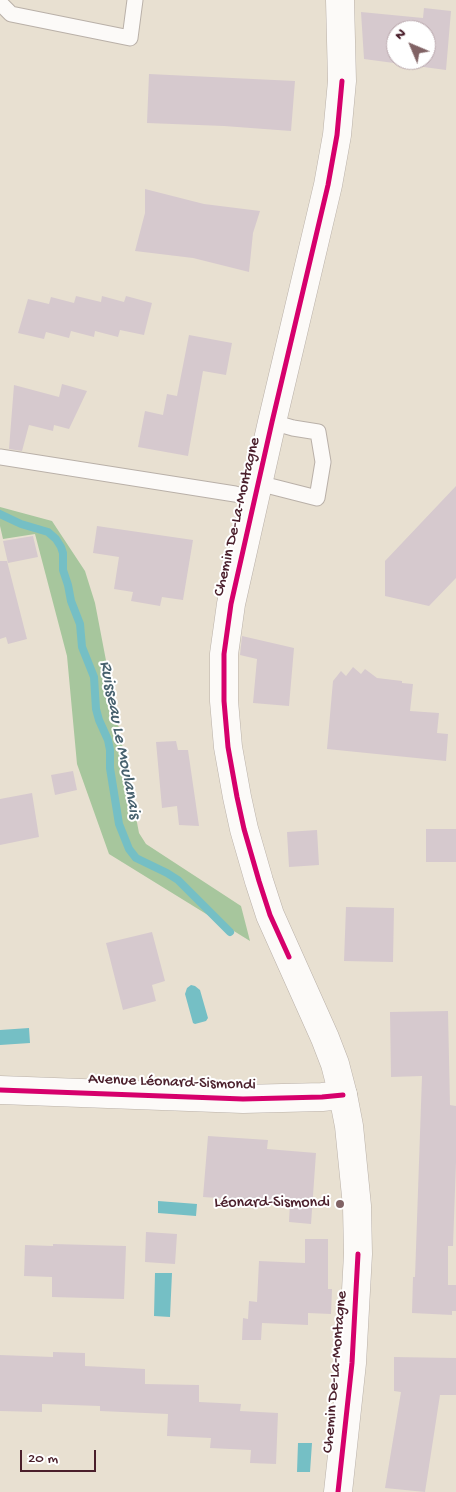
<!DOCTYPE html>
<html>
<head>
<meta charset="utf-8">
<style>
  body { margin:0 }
  #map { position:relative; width:456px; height:1492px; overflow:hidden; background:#e8e0d1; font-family:"Gochi Hand",sans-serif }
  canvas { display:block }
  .north { position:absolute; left:386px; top:20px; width:50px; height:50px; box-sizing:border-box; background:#fff; border:1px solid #b7a5aa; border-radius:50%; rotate:315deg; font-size:14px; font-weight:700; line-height:20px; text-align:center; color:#4a1f2b }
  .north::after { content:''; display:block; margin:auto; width:18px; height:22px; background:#816365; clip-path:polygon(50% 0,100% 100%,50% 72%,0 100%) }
  .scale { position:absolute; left:20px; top:1450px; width:76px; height:22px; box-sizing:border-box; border:2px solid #4a1f2b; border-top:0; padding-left:6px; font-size:15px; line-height:18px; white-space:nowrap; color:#4a1f2b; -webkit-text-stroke:4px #fff; paint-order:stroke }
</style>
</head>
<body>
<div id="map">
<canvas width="456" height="1492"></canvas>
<div class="north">N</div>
<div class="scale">20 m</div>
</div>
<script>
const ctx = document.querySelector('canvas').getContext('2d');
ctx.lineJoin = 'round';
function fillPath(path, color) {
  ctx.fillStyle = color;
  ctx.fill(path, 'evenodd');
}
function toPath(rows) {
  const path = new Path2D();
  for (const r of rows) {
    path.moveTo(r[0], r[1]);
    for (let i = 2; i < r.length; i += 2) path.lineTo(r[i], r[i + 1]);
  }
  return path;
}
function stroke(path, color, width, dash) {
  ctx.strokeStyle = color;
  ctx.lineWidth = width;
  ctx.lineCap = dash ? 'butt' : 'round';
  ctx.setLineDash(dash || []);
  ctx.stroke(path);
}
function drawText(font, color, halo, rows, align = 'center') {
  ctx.font = font + ' "Gochi Hand",sans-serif';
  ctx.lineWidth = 4;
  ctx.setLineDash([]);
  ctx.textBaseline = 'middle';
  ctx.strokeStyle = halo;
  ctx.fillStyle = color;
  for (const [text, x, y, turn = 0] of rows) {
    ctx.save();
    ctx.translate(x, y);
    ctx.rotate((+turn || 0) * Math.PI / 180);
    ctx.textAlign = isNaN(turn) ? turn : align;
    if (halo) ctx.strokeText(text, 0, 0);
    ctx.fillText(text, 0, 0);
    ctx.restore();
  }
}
fillPath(toPath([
  [0,507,52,521,85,571,95,603,139,833,146,844,241,906,250,941,109,854,77,764,67,656,35,534,3,539,0,526]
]), '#a7c69d');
fillPath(toPath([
  [191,985,195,986,200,990,208,1018,206,1021,195,1024,193,1023,185,994,187,988],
  [29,1028,30,1043,0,1045,0,1030],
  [158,1201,197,1204,196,1216,158,1213],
  [155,1273,172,1273,170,1317,154,1316],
  [298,1443,312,1443,310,1472,297,1472]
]), '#75bfc5');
stroke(toPath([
  [0,514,21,524,48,532,56,539,61,547,63,553,63,570,68,585,71,601,80,624,82,647,94,677,96,709,99,720,108,740,110,750,110,768,119,824,129,849,136,858,167,873,178,880,230,932]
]), '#75bfc5', 8);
fillPath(toPath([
  [424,8,451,11,446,70,364,59,361,12,423,18],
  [396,30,426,30,426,60,396,60],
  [149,74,295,81,291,131,224,126,147,123],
  [145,189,204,204,260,211,253,233,249,272,193,258,135,251,145,213],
  [76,296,101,302,102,296,124,302,126,296,152,303,144,335,120,330,118,337,95,331,94,337,71,331,69,338,46,332,44,339,18,333,28,299,49,304,51,297,74,303],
  [189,335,232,343,226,375,203,371,188,456,138,447,145,411,163,415,167,394,177,396],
  [62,384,87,391,69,429,54,425,53,431,29,425,22,451,9,449,14,385,59,397],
  [456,486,456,578,429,606,385,596,385,561],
  [97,526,193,540,183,600,162,597,160,606,131,601,133,592,114,589,119,557,93,553],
  [33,536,38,557,8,563,3,541],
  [0,561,7,561,27,639,8,644,6,637,0,639],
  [242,636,294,648,289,706,253,703,257,659,240,655],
  [353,667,361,674,365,669,377,678,402,681,402,683,413,684,410,711,439,713,437,733,448,734,446,761,327,749,333,681,341,671,346,676],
  [176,741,178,750,188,750,199,826,179,825,177,806,162,808,156,742],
  [73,771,77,790,55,795,51,775],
  [32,793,39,837,0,845,0,799],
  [426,829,456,829,456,862,426,862],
  [317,830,319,865,289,867,287,832],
  [346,907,394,908,393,962,344,961],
  [152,932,165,981,152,985,156,1001,123,1010,106,943],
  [448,1011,450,1105,456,1106,456,1162,453,1246,448,1246,448,1285,456,1285,456,1311,452,1311,452,1315,412,1313,413,1277,415,1277,422,1076,391,1077,390,1012],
  [208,1136,268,1140,267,1149,316,1153,311,1224,289,1222,290,1203,203,1197],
  [146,1232,177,1234,175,1264,145,1262],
  [305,1239,328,1239,328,1289,332,1289,331,1314,308,1313,308,1325,262,1323,261,1340,242,1340,243,1318,248,1319,249,1301,257,1302,259,1261,305,1263],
  [53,1244,126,1246,124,1299,52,1297,52,1277,24,1276,25,1245,53,1246],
  [53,1352,85,1353,85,1366,145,1369,145,1384,199,1385,199,1402,241,1404,240,1411,278,1413,276,1464,250,1463,251,1450,210,1448,211,1438,167,1436,168,1414,100,1411,100,1406,42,1404,42,1412,0,1411,0,1355,53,1357],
  [394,1357,456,1358,456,1395,440,1395,425,1492,385,1488,401,1392,394,1391]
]), '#d6c9ce');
const lane = toPath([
  [0,3,11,14,130,38,135,0],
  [0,457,235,494,255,499],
  [258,483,317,498,323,462,318,432,293,428,272,422]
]);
const street = toPath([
  [0,1090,243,1099,322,1097,343,1095]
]);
const secondary = toPath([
  [338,1492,352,1363,358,1254,357,1206,349,1126,343,1095,335,1064,325,1038,270,915,259,881,244,829,237,797,228,747,224,701,224,654,231,604,272,422,328,185,337,135,342,81,340,0]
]);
stroke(lane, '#b9b0a8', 17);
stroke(street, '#b9b0a8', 29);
stroke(secondary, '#b9b0a8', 29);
stroke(lane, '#fcfaf8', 15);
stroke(street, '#fcfaf8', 28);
stroke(secondary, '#fcfaf8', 28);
stroke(toPath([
  [289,957,270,915,259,881,244,829,237,797,228,747,224,701,224,654,231,604,272,422,328,185,337,135,342,81],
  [0,1090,243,1099,322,1097,343,1095],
  [338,1492,352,1363,358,1254]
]), '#d6006c', 5);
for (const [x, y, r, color] of [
  [340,1204,5,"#816365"]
]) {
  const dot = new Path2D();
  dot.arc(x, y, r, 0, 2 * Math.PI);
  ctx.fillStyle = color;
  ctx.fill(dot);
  stroke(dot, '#fff', 2);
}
drawText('16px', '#4a1f2b', '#fff', [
  ["Chemin De-La-Montagne",238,517,-77],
  ["Avenue Léonard-Sismondi",172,1083,2],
  ["Chemin De-La-Montagne",336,1372,-85]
]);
drawText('16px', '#4a1f2b', '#fff', [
  ["Léonard-Sismondi",330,1204]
], 'right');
drawText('italic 18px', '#47616e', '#fff', [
  ["Ruisseau Le Moulanais",119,740,79]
]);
</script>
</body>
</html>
